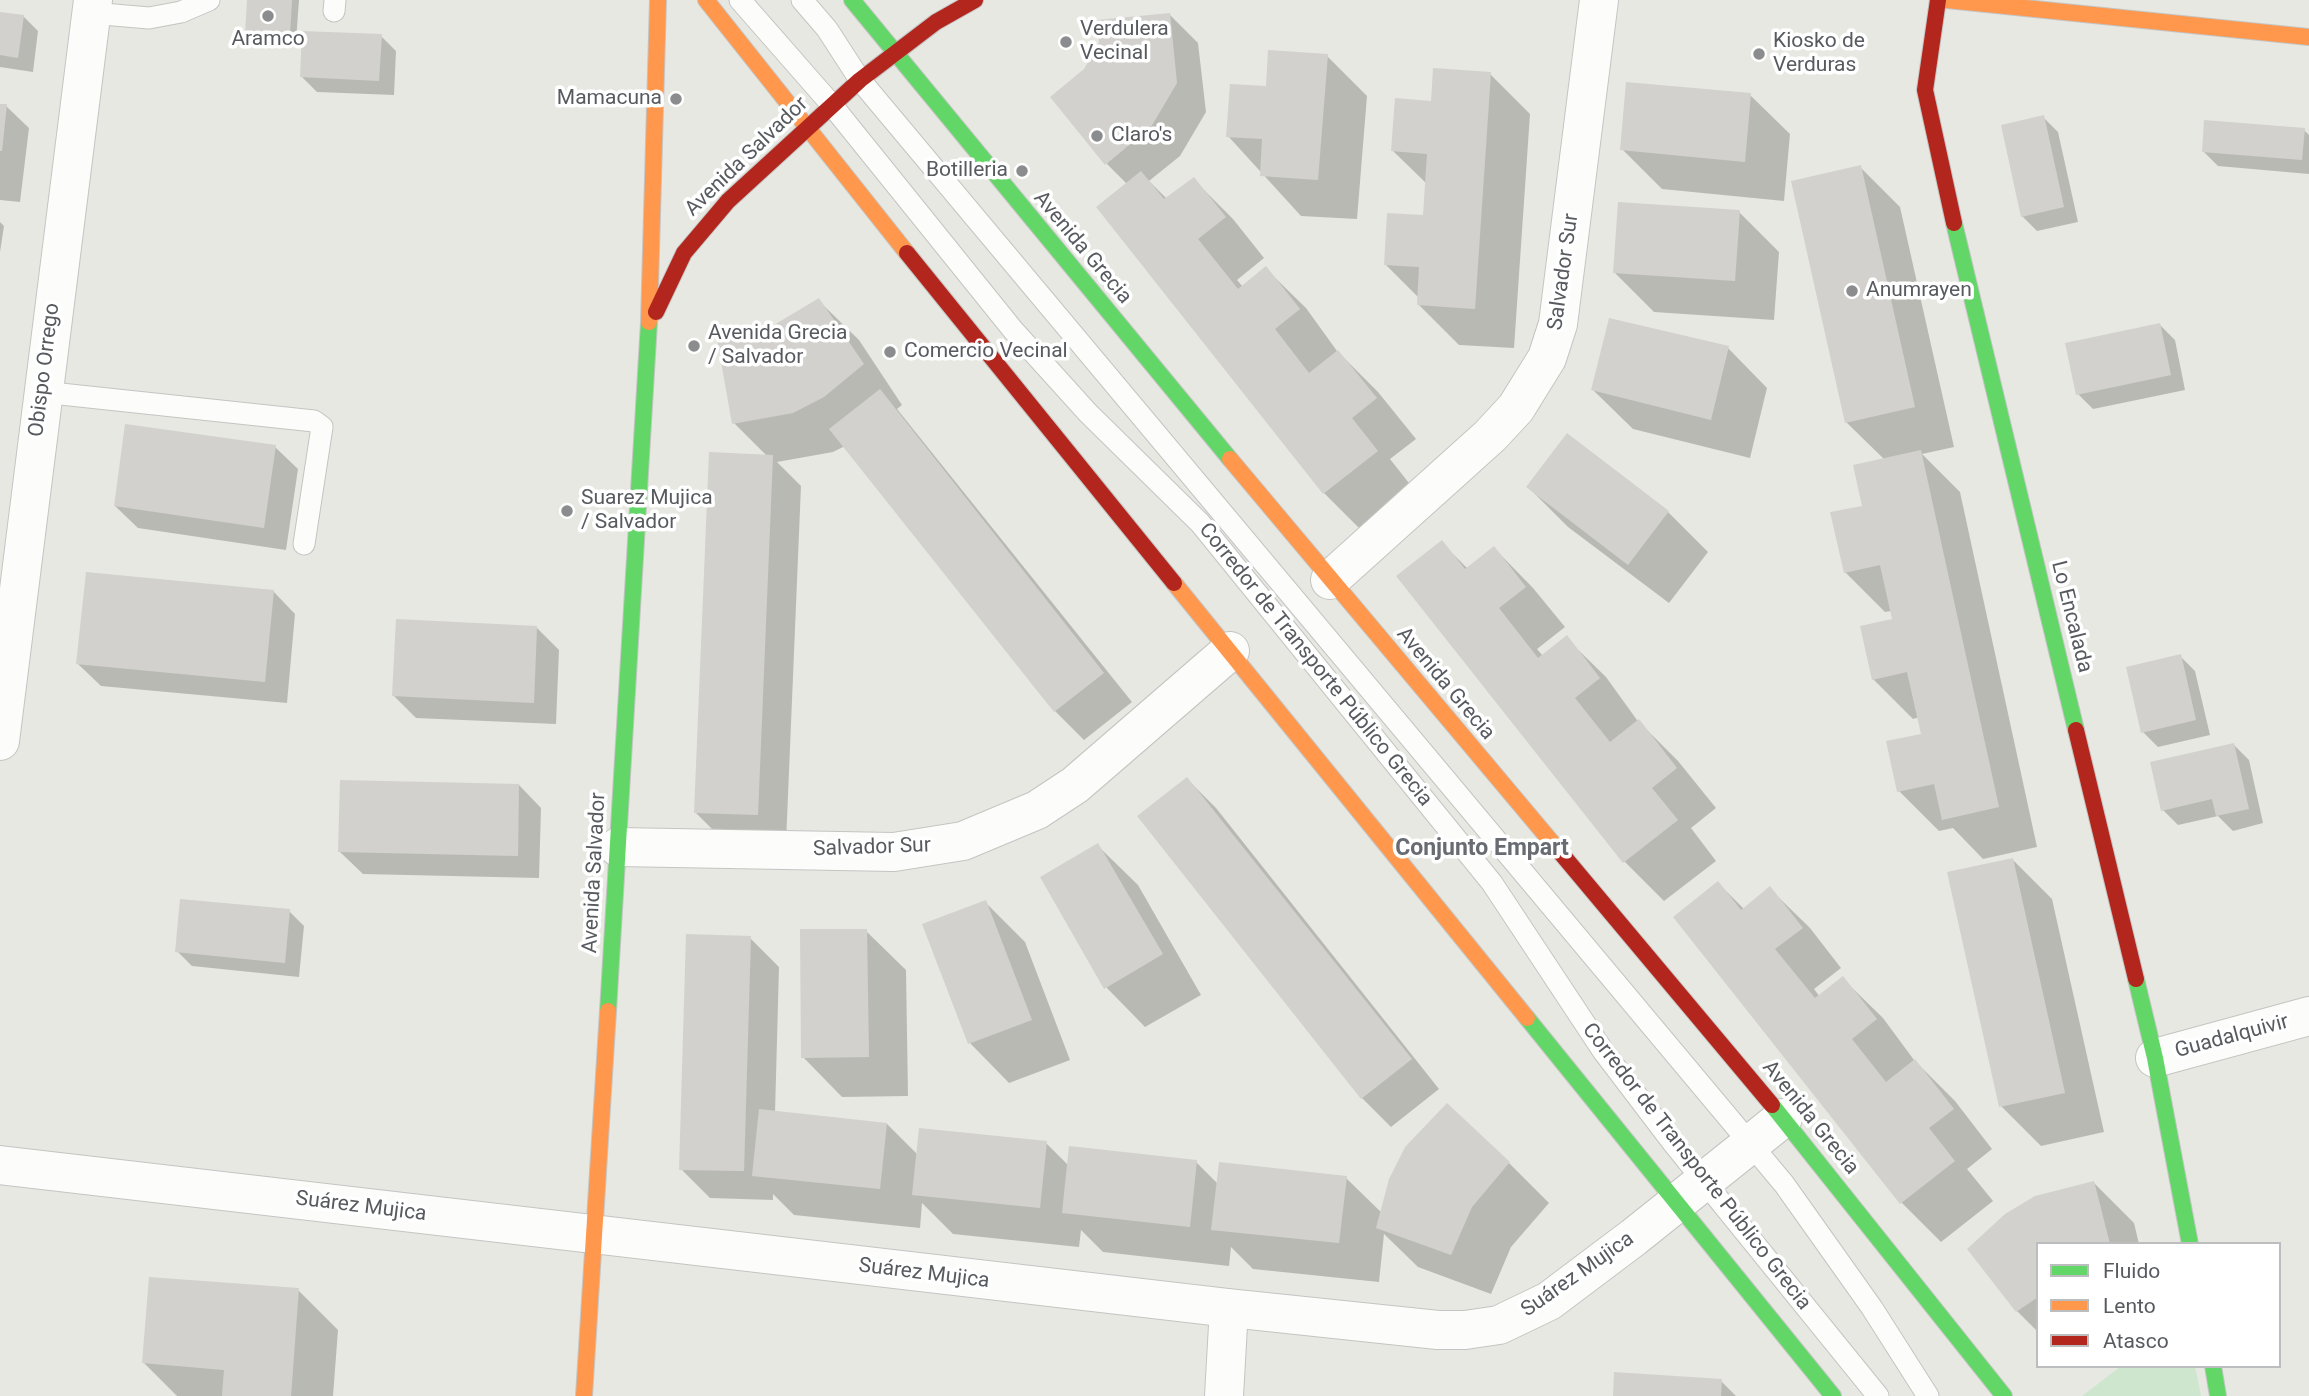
<!DOCTYPE html>
<html>
<head>
<meta charset="utf-8">
<style>
  body { margin:0 }
  #map { position:relative; width:2309px; height:1396px; overflow:hidden; background:#e8e8e2; font-family:Roboto,sans-serif }
  canvas { display:block }
  .legend { position:absolute; left:2036px; top:1242px; width:245px; height:126px; box-sizing:border-box; background:#fff; border:2px solid #bcbdbf; margin:0; padding:9px 12px; list-style:none; font-size:21px; color:#575b60 }
  .legend li { display:flex; align-items:center; gap:14px; height:35px }
  .legend b { width:35px; border:2px solid #bcbdbf }
</style>
</head>
<body>
<div id="map">
<canvas width="2309" height="1396"></canvas>
<ul class="legend">
<li><b style="height:9px;background:#63d668"></b>Fluido</li>
<li><b style="height:9px;background:#ff974d"></b>Lento</li>
<li><b style="height:9px;background:#b3261e"></b>Atasco</li>
</ul>
</div>
<script>
const ctx = document.querySelector('canvas').getContext('2d');
ctx.lineJoin = 'round';
function fillPath(path, color) {
  ctx.fillStyle = color;
  ctx.fill(path, 'evenodd');
}
function toPath(rows) {
  const path = new Path2D();
  for (const r of rows) {
    path.moveTo(r[0], r[1]);
    for (let i = 2; i < r.length; i += 2) path.lineTo(r[i], r[i + 1]);
  }
  return path;
}
function stroke(path, color, width, dash) {
  ctx.strokeStyle = color;
  ctx.lineWidth = width;
  ctx.lineCap = dash ? 'butt' : 'round';
  ctx.setLineDash(dash || []);
  ctx.stroke(path);
}
function drawText(font, color, halo, rows, align = 'center') {
  ctx.font = font + ' Roboto,sans-serif';
  ctx.lineWidth = 7;
  ctx.setLineDash([]);
  ctx.textBaseline = 'middle';
  ctx.strokeStyle = halo;
  ctx.fillStyle = color;
  for (const [text, x, y, turn = 0] of rows) {
    ctx.save();
    ctx.translate(x, y);
    ctx.rotate((+turn || 0) * Math.PI / 180);
    ctx.textAlign = isNaN(turn) ? turn : align;
    if (halo) ctx.strokeText(text, 0, 0);
    ctx.fillText(text, 0, 0);
    ctx.restore();
  }
}
fillPath(toPath([
  [2121,1366,2195,1366,2201,1396,2082,1396]
]), '#cee6ce');
fillPath(toPath([
  [249,0,299,0,296,41,254,39,247,32],
  [0,14,23,16,38,31,33,72,0,67],
  [1169,14,1198,43,1206,112,1180,156,1149,181,1167,199,1193,179,1233,219,1264,258,1237,280,1243,287,1266,269,1306,308,1337,351,1378,392,1416,439,1390,459,1416,492,1364,533,1324,493,1127,184,1107,164],
  [381,36,396,51,394,95,317,92,302,77],
  [1327,56,1367,96,1357,219,1301,216,1228,136,1267,88],
  [1490,74,1530,114,1514,348,1459,345,1419,305,1419,298,1385,264,1424,217,1427,184,1393,151,1433,102],
  [1750,95,1790,134,1784,201,1662,189,1622,149],
  [0,105,6,106,29,128,20,202,0,200],
  [2043,117,2058,132,2078,222,2037,231,2022,216],
  [2304,130,2309,135,2309,174,2218,166,2203,151],
  [1860,167,1900,207,1954,447,1922,454,1960,492,2037,847,1983,859,1953,828,1939,831,1899,791,1923,735,1919,717,1913,719,1873,679,1894,621,1891,611,1885,612,1845,572,1864,507,1885,460,1846,422],
  [1739,212,1779,252,1774,320,1654,312,1615,273],
  [0,222,4,226,0,252],
  [819,301,859,340,902,405,897,409,1132,702,1084,740,1055,711,845,446,833,452,777,462,801,486,786,843,724,841,695,812,768,457,734,423,774,327],
  [2160,325,2175,340,2185,390,2093,409,2078,394],
  [1728,348,1767,388,1750,458,1633,429,1593,390],
  [1567,436,1668,512,1708,552,1669,603,1568,527,1528,487],
  [275,447,298,469,286,550,138,528,115,506],
  [1442,543,1468,569,1494,548,1533,588,1565,627,1537,649,1543,656,1566,638,1606,677,1637,720,1678,761,1716,808,1691,828,1716,861,1664,901,1624,861],
  [273,591,295,614,287,703,101,686,78,664],
  [536,627,559,650,556,724,416,718,394,696],
  [2180,656,2195,671,2210,735,2158,747,2143,732],
  [2234,745,2249,760,2263,823,2233,831,2218,816,2178,825,2163,810],
  [1187,779,1216,808,1439,1089,1391,1127,1362,1098],
  [519,785,541,808,539,878,363,874,340,852],
  [1098,846,1138,885,1201,995,1145,1027,1106,987],
  [2012,859,2052,899,2104,1132,2041,1146,2001,1106],
  [1718,883,1744,909,1770,889,1810,928,1841,968,1814,989,1820,997,1843,979,1883,1018,1914,1060,1955,1101,1992,1149,1967,1169,1993,1201,1941,1242,1901,1202],
  [985,902,1025,942,1070,1060,1009,1083,970,1043],
  [289,911,304,926,299,977,192,966,177,951],
  [866,931,906,970,908,1096,842,1097,803,1057],
  [750,938,779,967,775,1113,887,1124,918,1155,1046,1143,1069,1166,1196,1162,1218,1184,1346,1178,1382,1213,1509,1163,1549,1203,1511,1247,1491,1294,1418,1267,1384,1234,1379,1282,1253,1269,1231,1247,1229,1266,1103,1252,1081,1230,1079,1247,953,1234,922,1203,920,1228,794,1215,773,1194,773,1200,710,1198,681,1169],
  [2094,1183,2134,1223,2139,1244,2038,1244,2038,1332,2017,1311,1969,1249],
  [298,1290,338,1330,333,1396,177,1396,144,1363],
  [1721,1381,1736,1396,1615,1396]
]), '#0003');
fillPath(toPath([
  [247,0,292,0,290,35,245,33],
  [0,12,24,15,18,58,0,55],
  [1170,13,1177,83,1151,127,1105,165,1050,97,1084,69,1099,42,1097,20],
  [302,31,382,34,379,81,300,77],
  [1268,50,1328,54,1318,180,1260,176,1262,139,1226,137,1230,84,1266,86],
  [1433,68,1491,72,1475,309,1417,305,1419,267,1384,265,1387,213,1423,215,1427,154,1391,151,1395,98,1431,101],
  [1626,82,1751,93,1745,162,1620,150],
  [0,104,7,104,2,151,0,151],
  [2044,115,2064,207,2021,217,2001,125],
  [2204,120,2305,128,2302,160,2202,152],
  [1861,165,1915,407,1845,423,1791,181],
  [1141,171,1164,199,1194,177,1226,217,1198,239,1238,289,1266,266,1300,309,1275,329,1309,373,1338,350,1377,398,1352,418,1378,451,1323,494,1096,207],
  [1618,202,1740,210,1735,281,1613,273],
  [819,298,864,364,824,397,793,413,732,424,717,339,774,325],
  [1609,318,1729,346,1711,420,1591,390],
  [2160,323,2171,375,2076,395,2065,343],
  [880,389,1104,673,1054,712,829,429],
  [125,424,276,445,264,528,114,506],
  [1567,433,1669,511,1628,565,1526,487],
  [1921,450,1999,807,1942,820,1934,784,1897,792,1886,741,1921,734,1907,672,1872,680,1860,626,1892,619,1880,565,1844,573,1830,512,1862,506,1853,465],
  [709,452,773,455,758,815,694,813],
  [1442,540,1465,569,1494,546,1526,587,1499,608,1538,658,1567,635,1600,678,1575,698,1610,742,1639,719,1677,768,1652,788,1678,820,1623,863,1396,576],
  [86,572,274,590,265,682,76,664],
  [396,619,537,626,534,703,392,696],
  [2181,654,2196,720,2141,733,2126,667],
  [2234,743,2249,809,2216,816,2212,799,2161,811,2150,762],
  [1187,777,1412,1059,1361,1099,1137,816],
  [340,780,519,784,518,856,338,852],
  [1098,843,1163,954,1104,989,1040,877],
  [2013,858,2065,1093,1999,1107,1947,872],
  [1718,881,1741,910,1770,886,1803,928,1775,949,1815,998,1843,976,1877,1019,1852,1039,1886,1082,1915,1059,1954,1109,1929,1128,1955,1161,1900,1204,1673,917],
  [180,899,290,909,285,963,175,952],
  [986,900,1032,1020,968,1044,922,924],
  [800,929,867,929,869,1057,801,1058],
  [686,934,751,936,744,1171,679,1170],
  [1447,1103,1510,1162,1472,1207,1451,1255,1376,1228,1389,1179,1405,1147],
  [759,1109,887,1123,880,1189,752,1176],
  [919,1128,1047,1141,1040,1208,912,1195],
  [1069,1146,1197,1160,1190,1227,1062,1213],
  [1219,1162,1347,1176,1339,1243,1211,1230],
  [2094,1181,2110,1244,2038,1244,2038,1297,2016,1312,1967,1249,2005,1214,2035,1196],
  [149,1277,299,1288,291,1396,222,1396,224,1370,142,1363],
  [1614,1372,1722,1379,1721,1396,1613,1396]
]), '#d2d1cd');
const lane = toPath([
  [740,0,831,104,1013,330,1088,413,1200,523,1492,883,1603,1051,1673,1143,1878,1396],
  [802,0,827,29,860,80,1784,1184,1872,1308,1928,1396],
  [334,11,335,0],
  [91,13,149,18,181,12,209,0],
  [42,392,314,421,322,427,304,544]
]);
const street = toPath([
  [1330,580,1490,436,1516,408,1547,358,1558,324,1599,0],
  [0,741,93,0],
  [618,847,894,852,963,841,1037,810,1075,785,1230,651],
  [2155,1058,2309,1016],
  [0,1165,1229,1308,1438,1330,1465,1330,1499,1325,1549,1301,1634,1237,1783,1118],
  [1224,1396,1229,1308]
]);
const fast = toPath([
  [852,0,1230,459],
  [1954,223,2076,730],
  [2136,979,2155,1058,2190,1244],
  [608,1011,649,322],
  [1527,1018,1833,1396],
  [1772,1105,2004,1396],
  [2213,1366,2218,1396]
]);
const slow = toPath([
  [706,0,907,253],
  [1947,0,2309,37],
  [649,322,658,0],
  [1230,459,1560,852],
  [1174,583,1527,1018],
  [584,1396,608,1011]
]);
const jam = toPath([
  [1938,0,1925,90,1954,223],
  [907,253,1174,583],
  [656,312,684,253,728,201,860,80,936,22,975,0],
  [2076,730,2136,979],
  [1560,852,1772,1105]
]);
stroke(lane, '#c4c4c3', 23);
stroke(street, '#c4c4c3', 40);
stroke(fast, '#c4c5c4', 18);
stroke(slow, '#c4c5c4', 18);
stroke(jam, '#c4c5c4', 18);
stroke(lane, '#fcfcfb', 21);
stroke(street, '#fcfcfb', 38);
stroke(fast, '#63d668', 16);
stroke(slow, '#ff974d', 16);
stroke(jam, '#b3261e', 16);
for (const [x, y, r, color] of [
  [268,16,7,"#8a8c8e"],
  [1066,42,7,"#8a8c8e"],
  [1759,54,7,"#8a8c8e"],
  [676,99,7,"#8a8c8e"],
  [1097,136,7,"#8a8c8e"],
  [1022,171,7,"#8a8c8e"],
  [1852,291,7,"#8a8c8e"],
  [694,346,7,"#8a8c8e"],
  [890,352,7,"#8a8c8e"],
  [567,511,7,"#8a8c8e"]
]) {
  const dot = new Path2D();
  dot.arc(x, y, r, 0, 2 * Math.PI);
  ctx.fillStyle = color;
  ctx.fill(dot);
  stroke(dot, '#fff', 2.5);
}
drawText('21px', '#575b60', '#fff', [
  ["Verdulera",1080,30],
  ["Vecinal",1080,54],
  ["Aramco",268,40,"center"],
  ["Kiosko de",1773,42],
  ["Verduras",1773,66],
  ["Mamacuna",662,99,"right"],
  ["Claro's",1111,136],
  ["Botilleria",1008,171,"right"],
  ["Anumrayen",1866,291],
  ["Avenida Grecia",708,334],
  ["/ Salvador",708,358],
  ["Comercio Vecinal",904,352],
  ["Suarez Mujica",581,499],
  ["/ Salvador",581,523]
], 'left');
drawText('21px', '#575b60', '#fff', [
  ["Avenida Salvador",747,157,-44],
  ["Avenida Grecia",1082,248,50],
  ["Salvador Sur",1564,272,-82],
  ["Obispo Orrego",45,370,-83],
  ["Lo Encalada",2071,617,76],
  ["Corredor de Transporte Público Grecia",1315,665,51],
  ["Avenida Grecia",1445,684,50],
  ["Salvador Sur",872,848,-2],
  ["Avenida Salvador",595,873,-87],
  ["Guadalquivir",2232,1037,-15],
  ["Avenida Grecia",1810,1118,51],
  ["Corredor de Transporte Público Grecia",1696,1167,52],
  ["Suárez Mujica",361,1207,7],
  ["Suárez Mujica",924,1274,7],
  ["Suárez Mujica",1578,1275,-35]
]);
drawText('bold 23px', '#686c72', '#fff', [
  ["Conjunto Empart",1482,849]
]);
</script>
</body>
</html>
